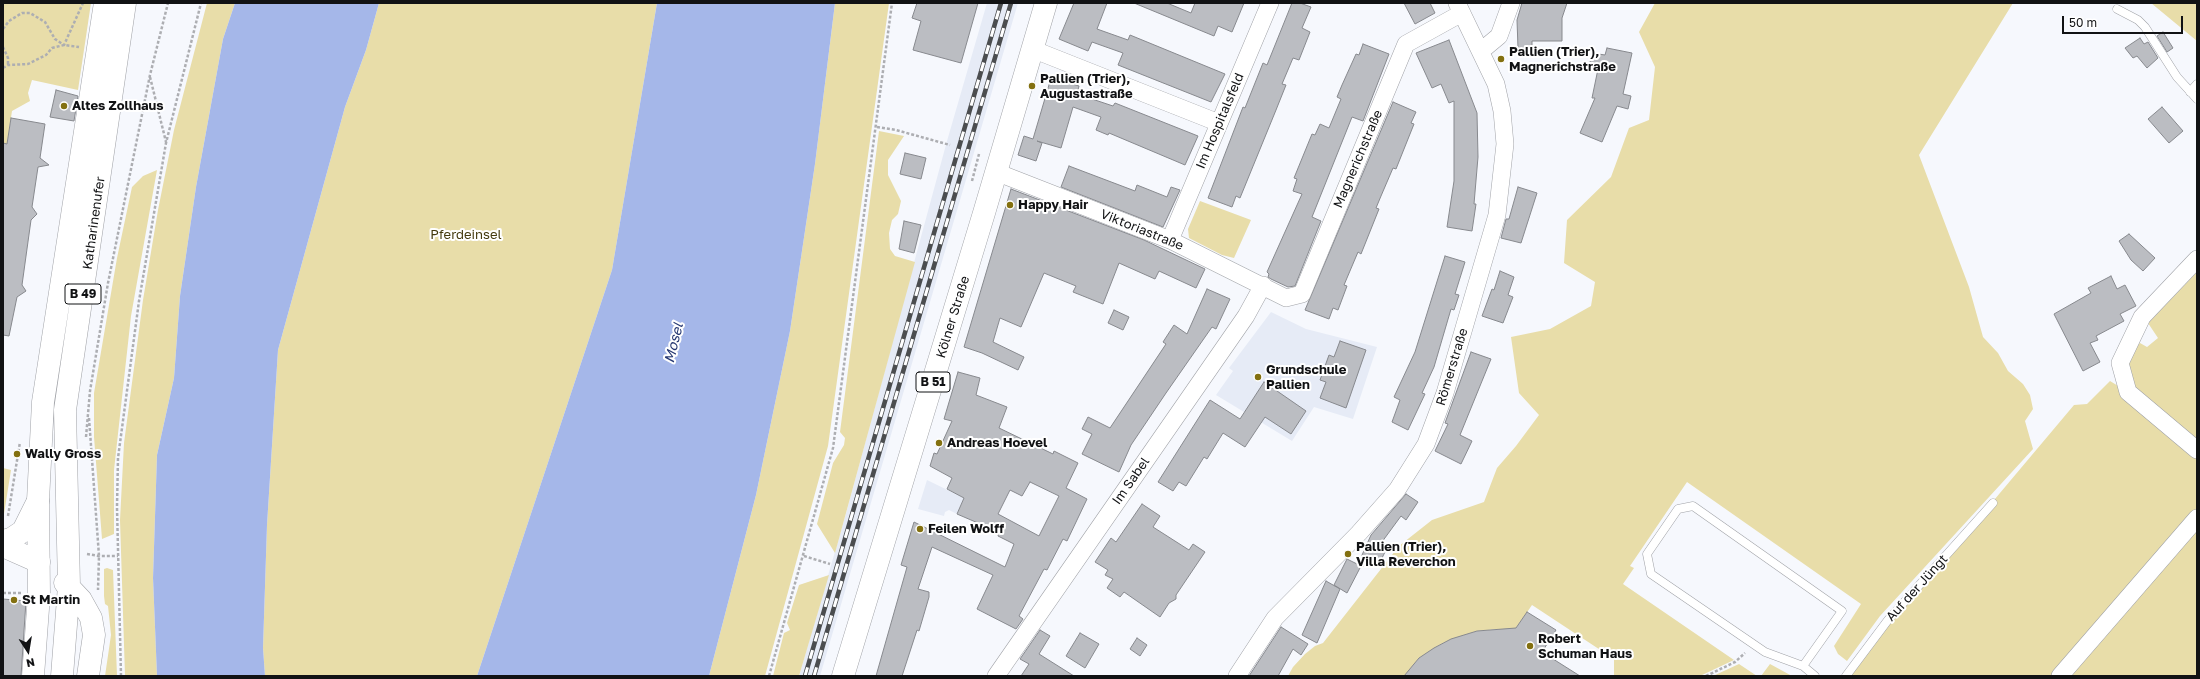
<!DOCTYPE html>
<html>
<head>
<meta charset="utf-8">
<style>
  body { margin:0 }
  #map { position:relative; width:2200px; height:679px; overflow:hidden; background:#f6f8fd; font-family:"Golos Text",sans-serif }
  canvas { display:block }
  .frame { position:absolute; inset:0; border:4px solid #111214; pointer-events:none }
  .north { position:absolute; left:8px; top:631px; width:40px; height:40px; -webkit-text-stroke:3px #fff; paint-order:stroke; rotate:168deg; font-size:11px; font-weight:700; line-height:16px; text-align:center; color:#111214 }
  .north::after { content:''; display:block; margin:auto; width:14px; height:18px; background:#111214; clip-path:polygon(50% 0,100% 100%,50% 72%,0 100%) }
  .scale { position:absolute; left:2062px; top:16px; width:121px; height:18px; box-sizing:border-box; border:2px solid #111214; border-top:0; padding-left:5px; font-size:12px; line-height:14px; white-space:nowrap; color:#111214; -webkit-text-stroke:3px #fff; paint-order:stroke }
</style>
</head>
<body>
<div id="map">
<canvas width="2200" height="679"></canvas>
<div class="frame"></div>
<div class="north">N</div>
<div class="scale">50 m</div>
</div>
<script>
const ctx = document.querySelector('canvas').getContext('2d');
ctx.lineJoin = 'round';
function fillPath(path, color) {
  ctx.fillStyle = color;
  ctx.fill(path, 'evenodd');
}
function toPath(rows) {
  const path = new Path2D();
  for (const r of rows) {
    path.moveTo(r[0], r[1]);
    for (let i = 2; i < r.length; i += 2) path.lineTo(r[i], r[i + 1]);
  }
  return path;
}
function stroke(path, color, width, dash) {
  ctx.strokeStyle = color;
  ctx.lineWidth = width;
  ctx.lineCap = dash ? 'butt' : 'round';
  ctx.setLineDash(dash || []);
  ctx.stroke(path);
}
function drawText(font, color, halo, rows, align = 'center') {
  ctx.font = font + ' "Golos Text",sans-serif';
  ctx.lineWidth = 4;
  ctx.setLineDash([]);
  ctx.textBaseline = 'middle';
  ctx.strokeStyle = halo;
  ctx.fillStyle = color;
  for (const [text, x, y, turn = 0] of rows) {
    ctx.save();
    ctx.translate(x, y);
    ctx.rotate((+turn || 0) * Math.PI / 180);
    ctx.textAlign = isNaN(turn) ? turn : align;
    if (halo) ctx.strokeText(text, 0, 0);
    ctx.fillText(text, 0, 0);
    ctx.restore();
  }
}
fillPath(toPath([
  [987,3,1018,3,820,676,799,676,845,517,947,141],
  [1271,312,1306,329,1377,347,1353,419,1314,407,1292,441,1216,395,1233,371,1229,368],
  [927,480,964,498,957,514,949,510,945,512,944,516,918,509]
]), '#e6ebf6');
fillPath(toPath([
  [3,3,91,3,78,90,32,80,28,93,30,101,12,111,7,144,3,143],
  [207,3,235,3,223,39,196,187,180,296,174,378,157,455,153,578,157,676,125,676,120,520,124,443,143,300,158,210,174,130],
  [379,3,657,3,612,270,477,676,265,676,263,648,267,525,278,350,345,107,366,50],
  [835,3,889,3,828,446,765,676,709,676,756,495,790,331,815,164],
  [1655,3,2013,3,1919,155,1969,287,1983,337,1998,353,2008,371,2023,384,2030,395,2033,409,2025,421,2033,449,1880,616,1847,661,1838,654,1834,646,1861,604,1687,482,1630,566,1634,568,1623,584,1734,660,1700,676,1614,676,1614,659,1532,605,1511,636,1469,676,1499,629,1477,631,1443,643,1419,658,1405,676,1288,676,1293,667,1305,654,1315,646,1323,643,1399,546,1432,520,1484,502,1497,468,1516,446,1539,415,1519,393,1511,337,1550,329,1591,306,1595,282,1564,263,1567,220,1611,177,1629,128,1649,120,1655,67,1639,32],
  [2151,3,2197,3,2197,41],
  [879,131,904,136,888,160,888,175,901,201,898,214,892,220,889,233,890,249,895,256,915,262,835,553,817,524,833,463,844,445,845,438,840,432],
  [157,170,131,316,114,470,114,534,102,539,94,437,94,393,117,258,132,187,143,176],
  [1200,201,1251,220,1234,258,1222,255,1189,238,1188,229],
  [2197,272,2197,442,2134,388,2127,366,2132,349,2140,343,2147,347,2158,338,2148,323],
  [2110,381,2128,392,2197,450,2197,676,1846,676,2074,405,2087,404],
  [3,468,11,470,4,514,3,514],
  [107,568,113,570,117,676,105,676,111,635,108,606,105,604,104,596,104,569],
  [829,575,799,676,773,676,784,633,790,630,787,623,799,585],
  [1739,664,1757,676,1713,676],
  [1770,664,1792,676,1761,676]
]), '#e8dda9');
fillPath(toPath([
  [235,3,379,3,366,50,345,107,278,350,267,525,263,648,265,676,157,676,153,578,157,455,174,378,180,296,196,187,223,39],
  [657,3,835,3,815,164,790,331,756,495,709,676,477,676,612,270]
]), '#a5b7e9');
const building = toPath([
  [917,3,978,3,961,63,913,50,921,21,912,18,917,3],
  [1074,3,1107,3,1097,29,1128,40,1130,35,1225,74,1211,102,1118,65,1123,53,1092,42,1088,51,1059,39,1074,3],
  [1134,3,1167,3,1191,13,1195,3,1244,3,1232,32,1218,26,1214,36,1134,3],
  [1292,3,1300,3,1311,7,1302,28,1310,32,1299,60,1293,58,1282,84,1286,85,1276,110,1240,198,1236,196,1232,207,1208,198,1243,107,1245,108,1263,63,1267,65,1292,3],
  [1404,3,1430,3,1435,13,1415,24,1404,3],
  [1522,3,1567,3,1562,18,1562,41,1532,41,1532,48,1518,48,1517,20,1522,3],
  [2163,32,2173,48,2167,52,2157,36,2163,32],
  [2140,38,2144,44,2148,42,2158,58,2147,68,2137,56,2133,58,2125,48,2140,38],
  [1449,40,1477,113,1478,157,1474,204,1476,204,1472,231,1447,227,1454,181,1454,101,1449,103,1441,84,1432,88,1416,53,1449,40],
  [1363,44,1389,54,1363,121,1352,117,1312,217,1321,221,1295,286,1288,287,1271,279,1268,277,1269,274,1267,272,1302,194,1293,191,1297,179,1294,178,1312,134,1315,135,1320,124,1329,128,1341,99,1337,97,1342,85,1356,54,1359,55,1363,44],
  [1607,48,1632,53,1623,94,1631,96,1628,109,1617,106,1602,142,1580,133,1595,98,1592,98,1598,69,1589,67,1592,53,1605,55,1607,48],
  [1051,78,1079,86,1077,94,1113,106,1115,103,1198,136,1185,165,1109,133,1108,135,1096,130,1101,117,1073,107,1061,148,1037,141,1042,143,1036,161,1018,155,1024,136,1033,139,1051,78],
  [56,90,78,96,74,121,50,117,56,90],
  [1393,102,1416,112,1411,123,1414,124,1396,169,1393,168,1381,196,1376,208,1379,209,1361,254,1358,252,1344,285,1347,286,1338,310,1333,308,1329,319,1305,310,1393,102],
  [2162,107,2183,131,2169,143,2148,119,2162,107],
  [11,118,45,124,40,158,49,165,38,167,32,207,37,214,31,220,22,285,26,291,17,297,9,336,3,335,3,143,7,144,11,118],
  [905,153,926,158,921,179,900,174,905,153],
  [1069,166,1135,191,1137,185,1167,197,1171,187,1180,190,1163,227,1061,187,1069,166],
  [1518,187,1537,193,1521,243,1501,238,1506,219,1509,219,1518,187],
  [1011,189,1144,240,1205,269,1196,288,1159,271,1155,279,1119,263,1103,304,1073,292,1076,286,1044,273,1021,327,1000,318,993,342,1024,357,1018,370,982,353,964,347,1011,189],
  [904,221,921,225,914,253,899,249,904,221],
  [2129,234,2155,258,2143,271,2131,260,2119,241,2129,234],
  [1445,256,1465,262,1455,294,1459,295,1454,310,1451,309,1434,367,1422,393,1425,394,1408,430,1392,422,1400,400,1394,397,1415,352,1445,256],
  [1500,271,1514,277,1508,295,1513,297,1503,323,1482,316,1492,289,1494,290,1500,271],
  [2111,276,2117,289,2125,285,2136,306,2120,314,2124,321,2096,336,2098,340,2090,343,2100,362,2083,371,2054,314,2091,293,2088,288,2111,276],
  [1207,289,1230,299,1216,329,1212,327,1166,393,1131,445,1119,472,1082,454,1092,434,1082,429,1088,417,1110,428,1166,344,1163,342,1174,325,1187,334,1207,289],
  [1114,310,1129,317,1123,330,1108,323,1114,310],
  [1340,341,1366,350,1346,408,1320,398,1326,382,1320,380,1329,355,1334,357,1340,341],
  [1471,352,1491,359,1460,435,1472,441,1461,464,1435,451,1448,424,1445,423,1471,352],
  [958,372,980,378,976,395,1007,407,999,428,1053,454,1054,451,1078,463,1066,488,1087,499,1067,541,1063,539,1047,570,1044,569,1019,616,1023,619,1016,629,977,609,993,575,932,547,918,589,929,592,929,597,919,631,917,630,902,676,876,676,907,567,901,565,914,522,1005,567,1014,544,998,536,999,532,957,514,964,498,947,489,952,478,930,466,934,453,937,454,952,421,944,419,958,372],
  [1030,482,1059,496,1039,536,998,514,1010,490,1022,496,1030,482],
  [1264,382,1306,411,1291,434,1265,417,1245,447,1223,433,1207,459,1204,457,1186,486,1179,482,1173,491,1158,482,1210,400,1240,419,1264,382],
  [1406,494,1418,502,1406,520,1401,516,1379,546,1386,550,1378,566,1368,561,1363,567,1358,564,1371,535,1406,494],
  [1142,504,1160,516,1153,527,1189,550,1193,544,1205,552,1176,595,1176,599,1169,603,1160,617,1124,592,1120,597,1107,588,1113,579,1105,575,1108,570,1095,562,1111,538,1116,542,1142,504],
  [1347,559,1361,566,1347,593,1334,585,1347,559],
  [1326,581,1340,589,1317,643,1302,635,1326,581],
  [3,599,26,601,21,676,3,676,3,599],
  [1527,612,1556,630,1542,652,1580,676,1404,676,1419,658,1434,648,1451,639,1477,631,1516,628,1527,612],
  [1281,627,1308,644,1301,655,1293,649,1278,676,1249,676,1281,627],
  [1040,630,1050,636,1039,654,1074,676,1021,676,1029,664,1020,659,1040,630],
  [1080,633,1099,644,1085,668,1066,656,1080,633],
  [1137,638,1147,645,1140,656,1130,649,1137,638]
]);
fillPath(building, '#bbbdc2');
stroke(building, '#87898e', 1);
const lane = toPath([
  [2117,9,2138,20,2145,27,2177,77,2197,99],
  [2190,92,2197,84],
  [1803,666,1842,611,1693,506,1678,509,1647,554,1651,574,1765,652,1803,666,1815,676],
  [1846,676,1888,620,1993,503]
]);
const street = toPath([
  [1032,49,1219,123],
  [1481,51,1499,36,1511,3],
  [996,172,1170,240,1286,298,1302,294,1406,44,1462,13],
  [1170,240,1270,3],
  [2197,259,2142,317,2120,363,2128,392,2197,450],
  [996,676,1246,316,1263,285],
  [1237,676,1275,618,1359,533,1397,490,1426,444,1445,393,1497,215,1505,144,1502,111,1496,84,1457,3],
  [2060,676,2197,518]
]);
const secondary = toPath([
  [3,541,11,539,23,531,38,501],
  [3,546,39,562]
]);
const primary = toPath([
  [65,583,81,600,91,618,94,635,88,676],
  [33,676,39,595,38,501,43,402,105,3],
  [62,676,69,586,65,410,125,3],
  [843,676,984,213,1046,3]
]);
stroke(lane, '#a0a2a7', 9);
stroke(street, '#a0a2a7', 18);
stroke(secondary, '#a0a2a7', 23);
stroke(primary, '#a0a2a7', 23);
stroke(toPath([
  [3,29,9,21,17,16,22,13,30,13,45,22,55,39,64,45,83,3],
  [3,47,8,58,8,65],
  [3,68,8,65,28,64,46,55,52,48,64,45,79,47],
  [150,77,166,142],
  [877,127,896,130,950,145],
  [972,181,979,154],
  [89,418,99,556,98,590],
  [86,437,90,391,108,283,150,75,168,3],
  [8,516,20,442],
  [87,554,99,556,118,556],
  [804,556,830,564],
  [3,593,22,593],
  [121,676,117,507,118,458,139,301,166,143,201,3],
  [769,676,833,448,892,3],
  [1706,676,1735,662,1745,653]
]), '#adaeb2', 2.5, [3, 2]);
stroke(lane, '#fff', 8);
stroke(street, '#fff', 17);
stroke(secondary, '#fff', 22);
stroke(primary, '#fff', 22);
const rail = toPath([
  [805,676,1001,3],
  [814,676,1011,3]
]);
stroke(rail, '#4b4d4f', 4.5);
stroke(rail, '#fff', 3, [9]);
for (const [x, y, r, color] of [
  [1501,59,4,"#837010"],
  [1032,86,4,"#837010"],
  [64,106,4,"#837010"],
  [1010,205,4,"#837010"],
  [1258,377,4,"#837010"],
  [939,443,4,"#837010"],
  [17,454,4,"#837010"],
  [920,529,4,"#837010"],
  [1348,554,4,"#837010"],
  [14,600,4,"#837010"],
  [1530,646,4,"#837010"]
]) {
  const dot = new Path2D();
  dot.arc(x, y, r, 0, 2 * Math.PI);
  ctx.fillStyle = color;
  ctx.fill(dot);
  stroke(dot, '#fff', 1.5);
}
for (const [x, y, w] of [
  [83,294,36],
  [933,382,34]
]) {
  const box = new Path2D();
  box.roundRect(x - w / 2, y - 10, w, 20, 3);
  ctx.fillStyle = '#fff';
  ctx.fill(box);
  stroke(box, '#111214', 1);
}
drawText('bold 12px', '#111214', null, [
  ["B 49",83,294],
  ["B 51",933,382]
]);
drawText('bold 13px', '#111214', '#fff', [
  ["Pallien (Trier),",1509,52],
  ["Magnerichstraße",1509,67],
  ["Pallien (Trier),",1040,79],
  ["Augustastraße",1040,94],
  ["Altes Zollhaus",72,106],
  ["Happy Hair",1018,205],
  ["Grundschule",1266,370],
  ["Pallien",1266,385],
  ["Andreas Hoevel",947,443],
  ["Wally Gross",25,454],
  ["Feilen Wolff",928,529],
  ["Pallien (Trier),",1356,547],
  ["Villa Reverchon",1356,562],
  ["St Martin",22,600],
  ["Robert",1538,639],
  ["Schuman Haus",1538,654]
], 'left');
drawText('13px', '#111214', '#fff', [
  ["Im Hospitalsfeld",1220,121,-67],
  ["Magnerichstraße",1358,159,-67],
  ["Katharinenufer",94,223,-82],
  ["Viktoriastraße",1142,230,22],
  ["Kölner Straße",953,317,-73],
  ["Römerstraße",1452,367,-73],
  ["Im Sabel",1131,481,-55],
  ["Auf der Jüngt",1917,588,-48]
]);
drawText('13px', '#443a0e', '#fff', [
  ["Pferdeinsel",466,235]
]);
drawText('italic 14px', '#253772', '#fff', [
  ["Mosel",674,343,-76]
]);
</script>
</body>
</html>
